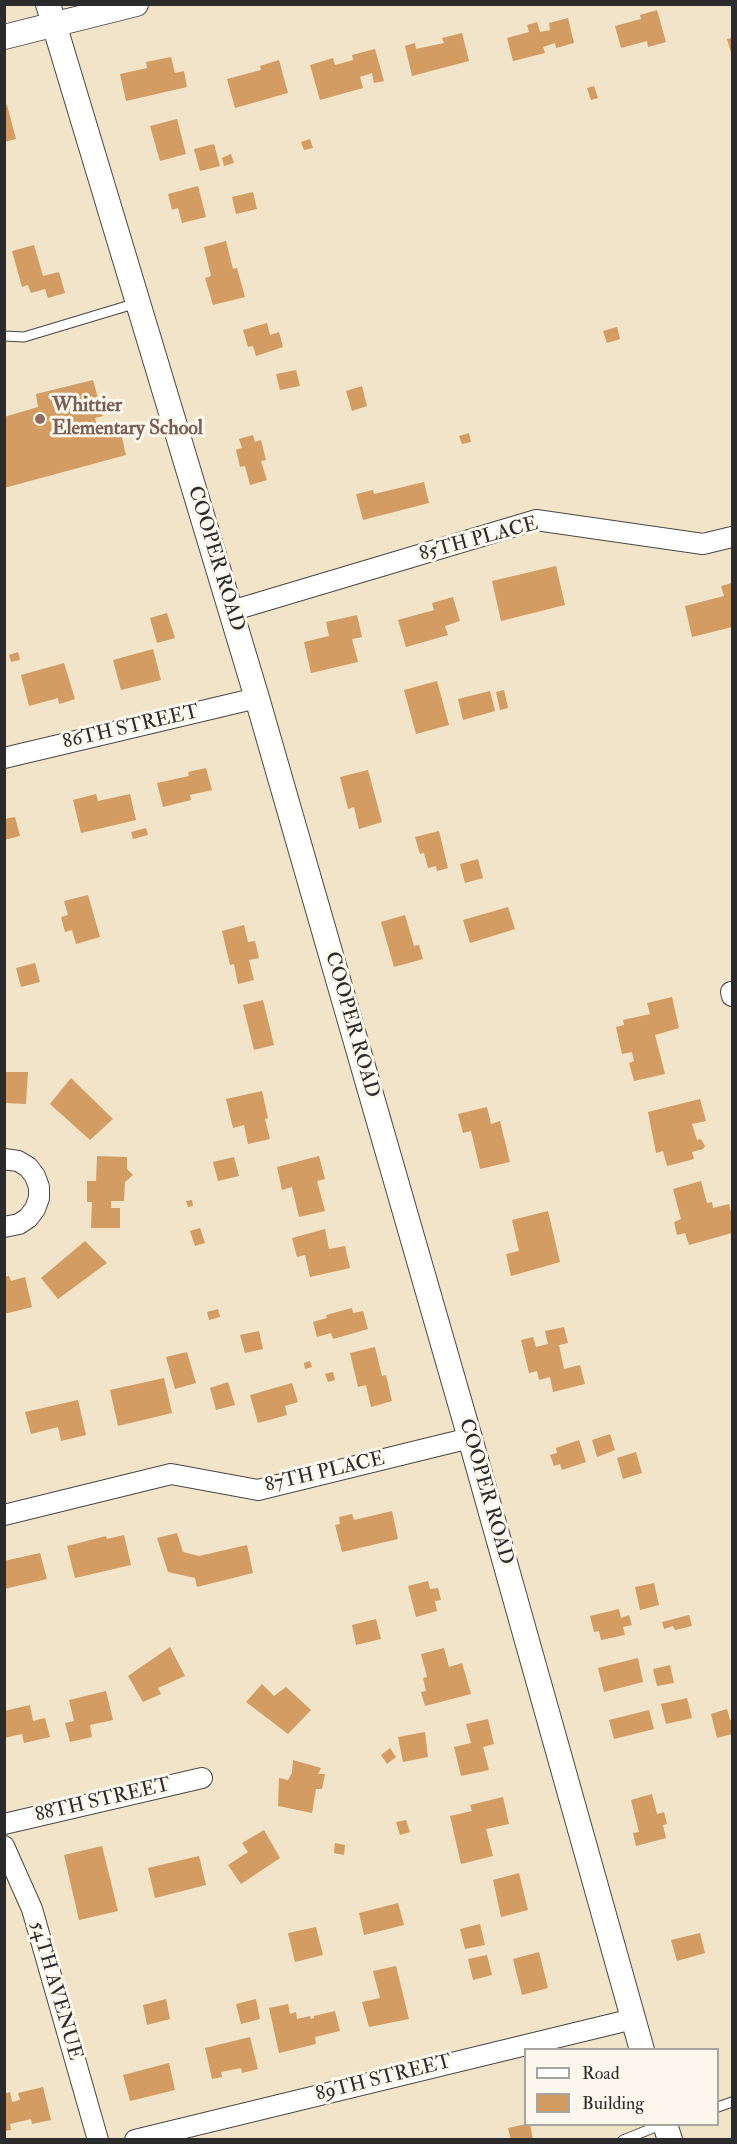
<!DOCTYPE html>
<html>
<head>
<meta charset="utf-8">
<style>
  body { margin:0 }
  #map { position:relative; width:737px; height:2144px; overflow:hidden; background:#f2e4c8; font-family:"IM FELL Double Pica",serif }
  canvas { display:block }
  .frame { position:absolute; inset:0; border:6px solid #2b2b2b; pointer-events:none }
  .legend { position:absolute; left:524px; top:2048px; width:195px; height:78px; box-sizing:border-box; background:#fbf7ec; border:2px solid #a8a59f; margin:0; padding:8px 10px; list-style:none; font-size:18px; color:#2b2b2b }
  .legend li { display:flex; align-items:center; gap:12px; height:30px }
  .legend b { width:30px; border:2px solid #a8a59f }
</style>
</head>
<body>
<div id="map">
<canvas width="737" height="2144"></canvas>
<div class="frame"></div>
<ul class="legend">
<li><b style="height:8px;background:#fff"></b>Road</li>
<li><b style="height:16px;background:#d29c63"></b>Building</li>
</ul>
</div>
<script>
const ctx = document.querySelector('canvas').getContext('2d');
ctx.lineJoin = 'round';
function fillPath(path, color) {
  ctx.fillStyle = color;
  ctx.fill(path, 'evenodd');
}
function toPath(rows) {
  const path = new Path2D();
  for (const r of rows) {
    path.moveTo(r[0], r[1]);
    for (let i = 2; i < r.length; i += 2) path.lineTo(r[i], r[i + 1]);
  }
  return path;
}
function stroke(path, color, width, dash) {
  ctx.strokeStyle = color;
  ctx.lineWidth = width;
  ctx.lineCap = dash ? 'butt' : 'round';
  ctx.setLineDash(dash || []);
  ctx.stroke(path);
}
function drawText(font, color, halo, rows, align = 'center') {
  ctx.font = font + ' "IM FELL Double Pica",serif';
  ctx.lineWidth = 6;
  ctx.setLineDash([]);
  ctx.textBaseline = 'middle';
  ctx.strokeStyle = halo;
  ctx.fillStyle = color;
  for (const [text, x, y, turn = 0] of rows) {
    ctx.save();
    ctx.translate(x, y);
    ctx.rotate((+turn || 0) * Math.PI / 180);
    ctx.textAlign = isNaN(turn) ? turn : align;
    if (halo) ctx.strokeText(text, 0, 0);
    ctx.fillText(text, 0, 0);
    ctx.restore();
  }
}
fillPath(toPath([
  [657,10,666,42,648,47,647,41,621,48,615,26,641,19,640,15],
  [568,18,574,43,556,48,555,43,543,47,545,53,513,61,507,38,529,32,527,25,537,22,540,32,550,30,549,23],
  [462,33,469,61,412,76,405,46,415,43,416,49,444,43,442,38],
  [732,38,732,56,727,39],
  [375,49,384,81,374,83,372,73,360,77,363,88,320,100,310,65,333,58,335,65,353,60,352,55],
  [171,57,175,73,184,71,187,87,126,101,120,74,147,68,146,62],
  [279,60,288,93,235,108,227,79,261,70,260,66],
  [594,86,598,98,591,100,587,88],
  [4,105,7,105,16,139,4,142],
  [177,119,186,154,160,161,150,126],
  [310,139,313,148,304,150,301,142],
  [214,144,220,166,200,171,194,149],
  [231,154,234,163,224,166,222,158],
  [198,186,206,217,182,223,178,208,172,210,168,194],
  [253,192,257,209,236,214,232,197],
  [226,241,233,269,237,268,245,297,213,305,205,278,211,276,204,247],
  [34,245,43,276,59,272,65,293,48,298,45,289,31,293,28,285,22,287,12,251],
  [267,323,270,335,279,332,283,347,256,356,253,346,248,347,243,330],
  [617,327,620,339,607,343,603,331],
  [296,370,300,386,280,390,276,374],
  [93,380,103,416,95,418,98,430,119,425,126,455,4,488,4,417,38,407,36,394],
  [362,386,367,406,352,411,346,391],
  [469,433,471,442,462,444,459,436],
  [253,435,255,442,261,440,266,460,261,461,267,480,250,485,245,466,240,467,236,450,242,448,239,439],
  [424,482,429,503,363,520,356,494,373,490,374,494],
  [556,566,565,605,501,621,492,581],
  [732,583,732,627,692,637,685,606,724,596,721,586],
  [453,597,460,621,445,626,448,635,406,647,398,620,434,610,432,603],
  [167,613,175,638,157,643,150,618],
  [357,615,362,637,352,639,358,662,311,673,304,642,329,636,326,622],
  [153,649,161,680,121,690,113,660],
  [18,652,20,660,11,662,9,655],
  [64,663,75,699,59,704,58,698,29,706,21,675],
  [437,681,449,725,416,734,404,690],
  [504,690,508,708,500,710,496,692],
  [490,691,495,711,463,720,458,699],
  [206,768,212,790,190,795,191,800,163,807,157,783,189,776,188,772],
  [368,770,382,822,359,829,354,807,348,809,340,777],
  [96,794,98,801,130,794,136,820,81,833,73,800],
  [15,817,20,836,4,840,4,819],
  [146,828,148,835,133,839,131,832],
  [439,831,448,868,437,871,436,866,428,868,424,853,420,854,415,837],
  [478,859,483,878,465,883,460,864],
  [88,895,100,937,76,944,72,930,65,932,61,917,68,915,64,901],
  [508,907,515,929,470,943,463,920],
  [405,915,414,946,419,945,423,959,394,967,381,922],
  [244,925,248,942,255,941,259,958,249,960,254,980,238,984,234,964,230,965,222,931],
  [35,963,40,982,21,987,16,968],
  [672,997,679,1028,655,1035,665,1074,634,1081,629,1063,634,1061,632,1052,622,1054,616,1027,624,1025,623,1020,650,1014,647,1003],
  [263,1000,274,1045,254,1050,243,1005],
  [4,1072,28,1072,26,1104,4,1103],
  [71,1078,113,1119,90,1140,50,1104],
  [262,1091,268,1118,265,1119,270,1139,248,1144,244,1125,233,1128,226,1099],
  [700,1099,706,1121,692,1124,697,1140,701,1139,705,1146,703,1149,692,1152,694,1159,667,1166,663,1151,656,1153,648,1112],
  [487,1107,491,1124,500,1121,510,1162,480,1169,471,1131,463,1133,458,1114],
  [97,1156,127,1157,127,1169,133,1175,125,1182,124,1201,111,1201,111,1208,120,1208,120,1228,91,1228,92,1202,87,1202,87,1181,96,1181],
  [319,1156,325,1179,317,1181,325,1211,299,1217,292,1187,282,1190,277,1167],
  [234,1157,239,1176,218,1181,213,1162],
  [701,1181,707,1203,712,1202,713,1208,729,1204,732,1216,732,1233,689,1245,685,1233,677,1235,674,1222,681,1219,673,1189],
  [192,1200,193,1206,188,1207,186,1201],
  [548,1211,560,1262,511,1276,506,1254,519,1251,512,1220],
  [200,1228,205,1243,195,1246,190,1231],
  [325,1229,329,1249,345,1246,350,1268,310,1277,305,1255,297,1257,292,1238],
  [85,1241,107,1263,58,1299,41,1278],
  [9,1276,11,1281,25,1277,32,1307,4,1314,4,1277],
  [352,1308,353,1313,363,1311,368,1329,333,1339,331,1333,317,1337,313,1322,327,1318,326,1315],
  [218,1309,220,1317,209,1320,207,1312],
  [564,1327,568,1343,559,1345,564,1369,580,1365,585,1384,553,1392,550,1377,539,1380,537,1371,529,1373,521,1340,533,1337,536,1347,548,1344,545,1331],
  [259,1331,263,1349,245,1353,240,1335],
  [375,1347,382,1376,386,1375,392,1401,371,1407,366,1385,358,1387,350,1353],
  [187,1352,196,1383,175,1389,166,1357],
  [310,1361,312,1367,305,1369,304,1363],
  [333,1372,335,1380,328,1382,325,1374],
  [164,1378,172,1413,118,1426,110,1390],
  [228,1382,235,1405,216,1410,210,1388],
  [292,1383,298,1402,285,1406,287,1415,258,1423,250,1395],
  [78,1400,86,1435,61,1441,58,1427,31,1434,25,1412],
  [610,1434,615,1450,597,1457,592,1440],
  [579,1440,586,1462,562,1470,560,1464,554,1466,550,1455,557,1453,556,1448],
  [636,1452,642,1473,623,1479,617,1458],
  [392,1511,398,1539,342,1552,335,1525,340,1524,339,1517,352,1514,354,1520],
  [177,1533,183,1552,199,1556,247,1545,253,1573,197,1587,195,1578,168,1572,157,1538],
  [124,1535,131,1565,75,1578,67,1546,106,1536,107,1539],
  [40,1553,47,1579,4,1589,4,1561],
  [428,1581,430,1589,438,1588,441,1600,435,1601,437,1611,416,1617,408,1586],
  [654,1583,659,1605,640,1610,635,1587],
  [619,1609,621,1618,629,1615,632,1625,623,1627,625,1635,601,1640,599,1631,594,1632,590,1616],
  [689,1615,692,1626,675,1630,673,1626,664,1629,662,1622],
  [376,1619,381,1639,356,1645,352,1625],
  [170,1647,185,1676,158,1688,161,1694,143,1702,128,1676],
  [444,1648,449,1667,462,1663,471,1694,425,1706,421,1692,426,1691,423,1678,427,1677,421,1654],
  [638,1658,643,1682,604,1692,598,1668],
  [670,1665,674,1683,657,1686,653,1669],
  [262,1684,274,1696,286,1687,311,1710,288,1734,246,1702],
  [106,1691,113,1720,90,1725,92,1737,70,1742,65,1723,74,1721,69,1700],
  [687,1698,692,1718,666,1724,661,1704],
  [30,1705,33,1721,45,1718,50,1737,24,1743,22,1734,4,1738,4,1711],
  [727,1709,730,1720,732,1720,732,1734,717,1738,711,1714],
  [649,1710,654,1729,614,1739,609,1720],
  [488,1719,494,1744,483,1747,489,1770,461,1776,454,1747,471,1743,466,1724],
  [425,1732,428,1757,403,1762,398,1737],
  [390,1748,396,1757,387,1764,381,1755],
  [293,1760,321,1768,318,1774,325,1774,322,1789,316,1789,312,1813,278,1806,279,1778,288,1780,292,1773],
  [652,1794,657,1814,664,1812,667,1824,663,1825,666,1838,636,1846,633,1833,639,1832,631,1800],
  [503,1797,509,1824,486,1829,493,1856,461,1864,450,1816,472,1811,470,1805],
  [406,1820,410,1832,400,1835,396,1822],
  [264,1830,280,1858,241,1884,228,1865,248,1852,242,1843],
  [335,1843,345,1845,344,1855,334,1853],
  [102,1846,118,1911,79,1920,64,1855],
  [199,1856,206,1885,155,1898,148,1868],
  [519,1873,528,1910,501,1917,493,1880],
  [398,1903,404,1925,364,1935,359,1913],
  [480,1924,485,1945,465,1949,460,1929],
  [316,1927,323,1955,295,1962,288,1933],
  [700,1933,705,1953,677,1961,671,1940],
  [539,1952,548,1988,522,1995,513,1959],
  [487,1955,492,1975,473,1980,468,1959],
  [396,1966,409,2019,369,2027,362,2002,380,1998,373,1971],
  [166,1999,170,2019,147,2025,143,2005],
  [256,1999,260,2019,241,2024,236,2004],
  [288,2004,290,2014,296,2012,297,2019,310,2016,311,2019,314,2018,314,2016,335,2011,340,2031,315,2037,316,2044,279,2053,269,2008],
  [250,2037,258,2069,242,2073,241,2068,221,2072,222,2077,212,2079,205,2048],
  [169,2063,175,2090,130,2101,123,2075],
  [43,2087,51,2120,32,2124,31,2119,10,2124,11,2130,4,2131,4,2094,10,2092,12,2102,20,2100,18,2093],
  [526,2124,530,2124,533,2140,511,2140,508,2128]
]), '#d29c63');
const service = toPath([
  [4,336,24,337,137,303],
  [718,2107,732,2102],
  [623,2140,663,2124]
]);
const minor = toPath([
  [231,611,536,520,703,544,732,537],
  [4,758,257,698],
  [731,992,732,996],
  [4,1159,18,1161,28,1167,35,1176,39,1187,39,1198,35,1209,28,1218,19,1224,4,1227],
  [4,1515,171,1474,258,1490,470,1438],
  [4,1824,202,1778],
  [4,1846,32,1909,98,2140],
  [135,2140,633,2019]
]);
const tertiary = toPath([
  [48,4,257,698,470,1438,642,2050],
  [4,37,136,4],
  [665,2124,670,2140]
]);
stroke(service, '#494743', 11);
stroke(minor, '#494743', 22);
stroke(tertiary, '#494743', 26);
stroke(service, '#fff', 9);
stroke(minor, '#fff', 20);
stroke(tertiary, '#fff', 24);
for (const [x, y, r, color] of [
  [40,419,6,"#8d6e63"]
]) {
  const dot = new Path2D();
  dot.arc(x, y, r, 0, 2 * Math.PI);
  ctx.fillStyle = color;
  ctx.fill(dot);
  stroke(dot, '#fbf7ec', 2);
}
drawText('bold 20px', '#785e54', '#fbf7ec', [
  ["Whittier",52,407],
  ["Elementary School",52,430]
], 'left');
drawText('20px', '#2b2b2b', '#fbf7ec', [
  ["85TH PLACE",479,540,-15],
  ["COOPER ROAD",215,559,73],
  ["86TH STREET",131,728,-13],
  ["COOPER ROAD",351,1025,74],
  ["87TH PLACE",325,1473,-13],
  ["COOPER ROAD",485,1492,74],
  ["88TH STREET",103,1801,-13],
  ["54TH AVENUE",55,1991,74],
  ["89TH STREET",384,2079,-14]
]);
</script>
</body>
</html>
